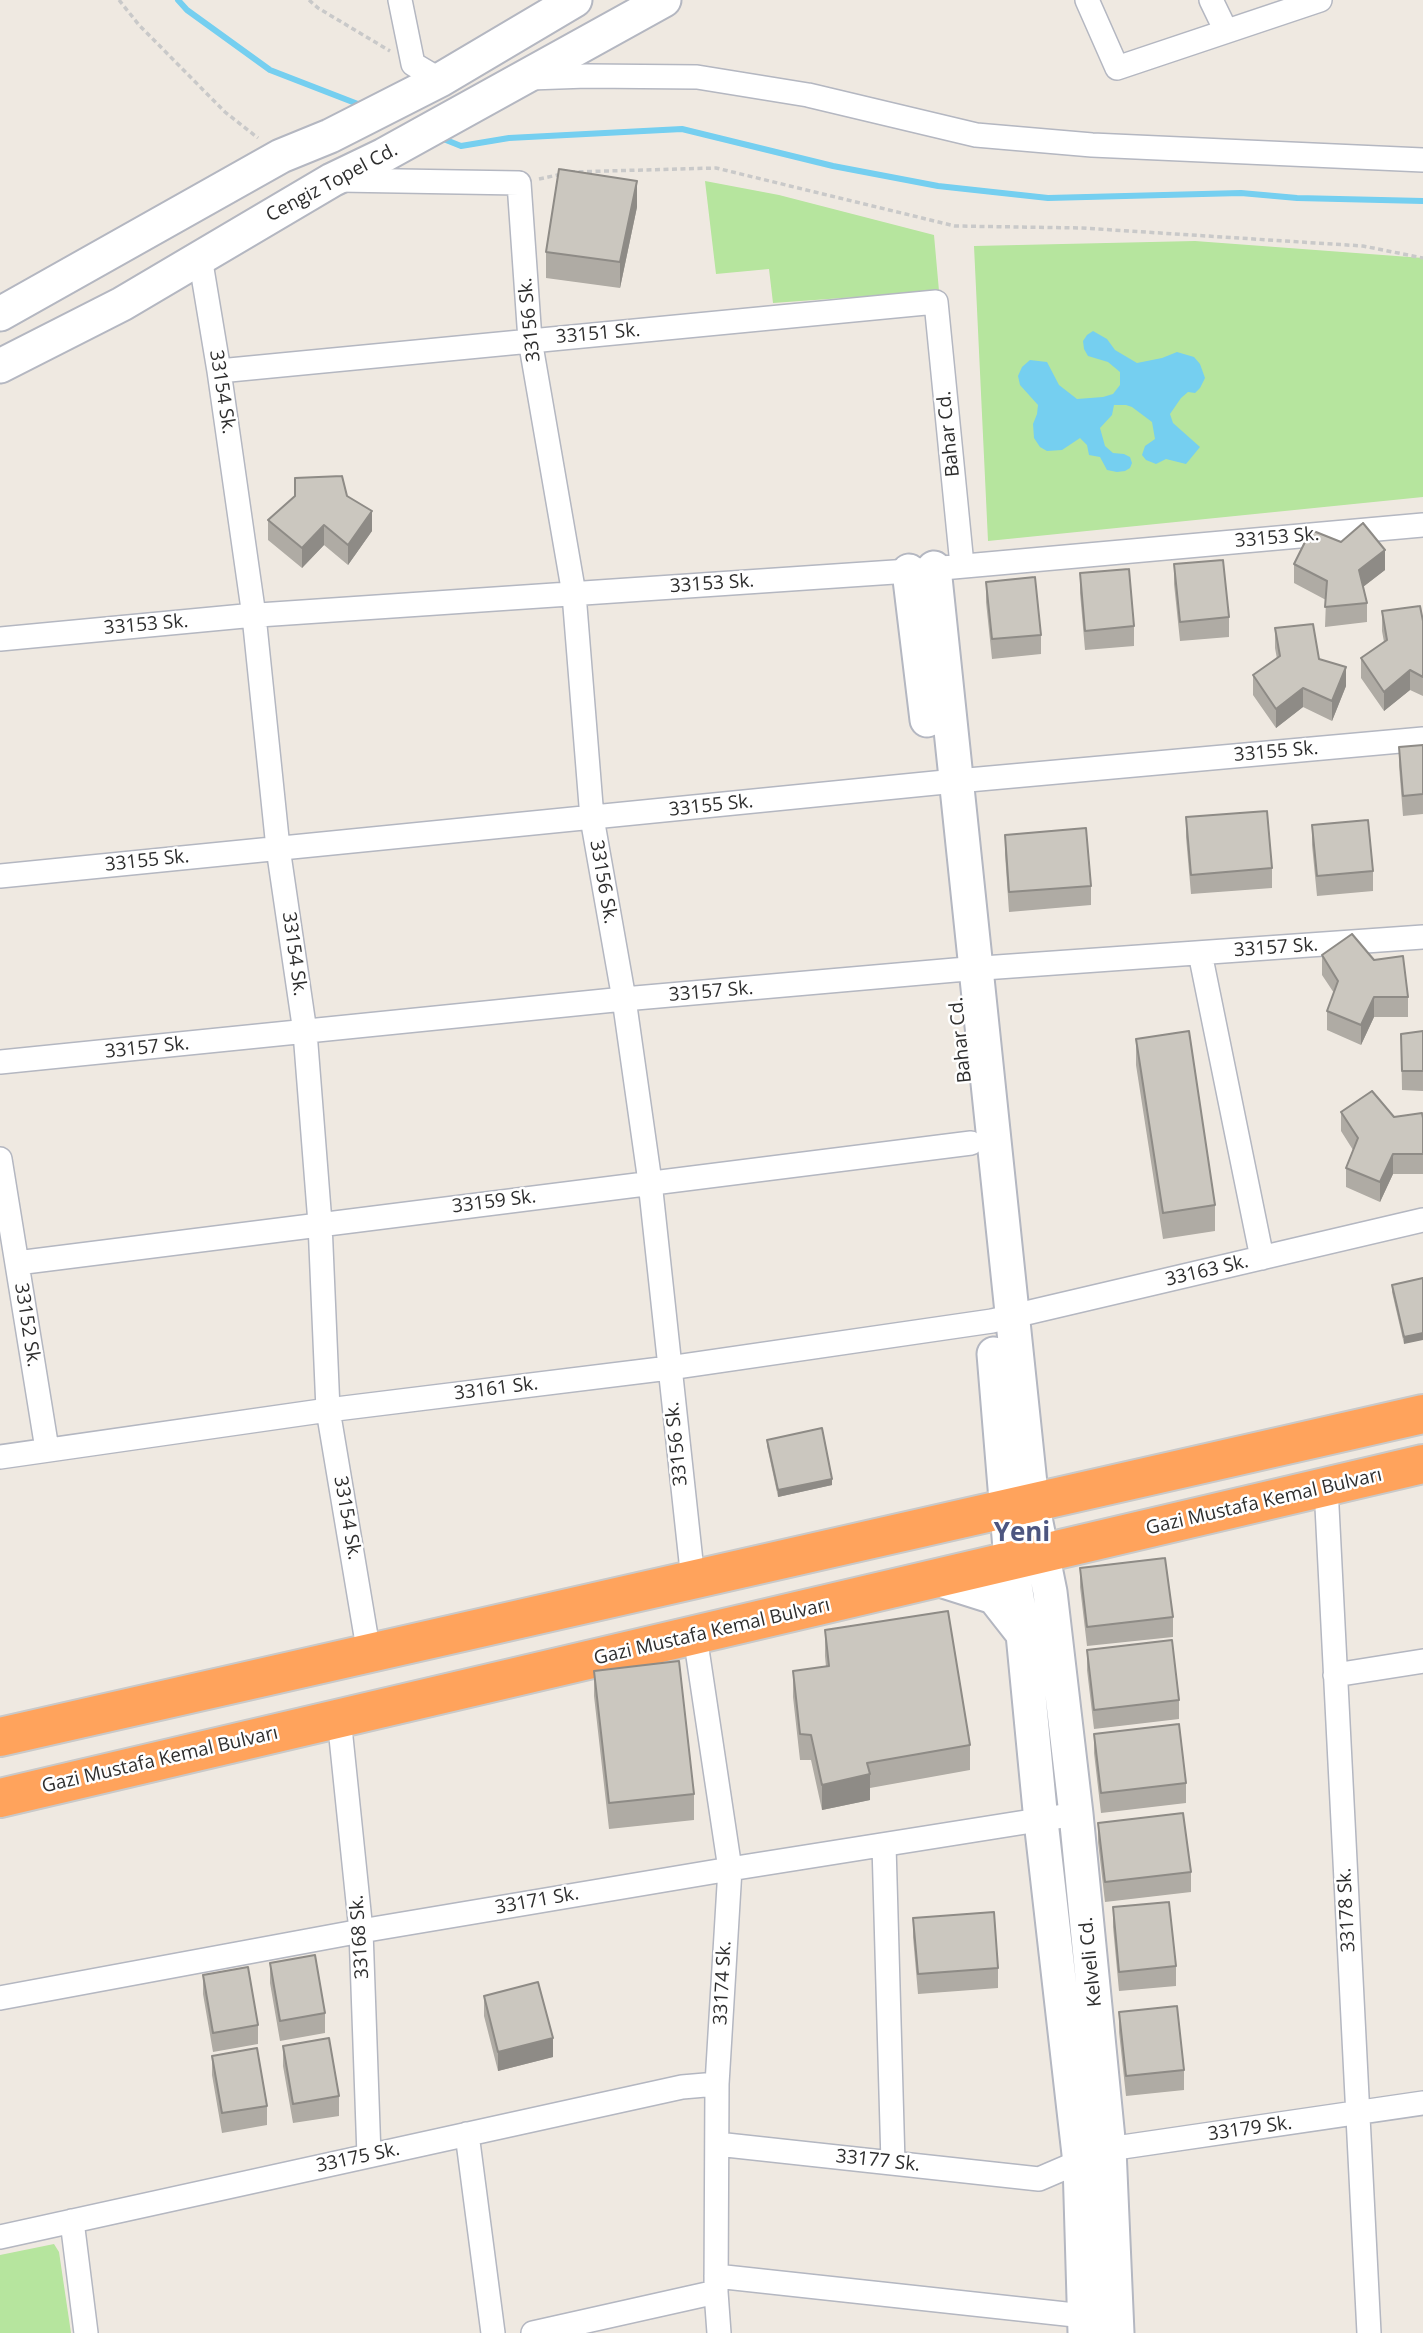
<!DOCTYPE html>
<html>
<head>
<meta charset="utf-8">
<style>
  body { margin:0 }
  canvas { display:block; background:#efe9e1 }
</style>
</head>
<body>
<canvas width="1423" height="2333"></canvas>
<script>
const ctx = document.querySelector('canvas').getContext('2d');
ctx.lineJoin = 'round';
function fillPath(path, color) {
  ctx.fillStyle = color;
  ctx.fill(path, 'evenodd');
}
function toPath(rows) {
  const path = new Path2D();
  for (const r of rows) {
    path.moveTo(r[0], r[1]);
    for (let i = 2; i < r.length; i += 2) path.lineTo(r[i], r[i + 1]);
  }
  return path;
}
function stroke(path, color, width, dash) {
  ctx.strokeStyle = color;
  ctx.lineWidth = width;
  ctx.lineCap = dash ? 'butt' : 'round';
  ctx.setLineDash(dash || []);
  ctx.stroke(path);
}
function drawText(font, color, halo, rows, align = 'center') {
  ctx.font = font + ' "Open Sans",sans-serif';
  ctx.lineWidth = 5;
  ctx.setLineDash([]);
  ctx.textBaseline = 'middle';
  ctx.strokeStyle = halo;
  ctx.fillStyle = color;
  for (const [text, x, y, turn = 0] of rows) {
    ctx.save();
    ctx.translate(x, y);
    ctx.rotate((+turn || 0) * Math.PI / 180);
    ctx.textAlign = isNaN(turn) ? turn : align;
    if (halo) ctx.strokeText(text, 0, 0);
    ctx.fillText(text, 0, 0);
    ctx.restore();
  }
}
fillPath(toPath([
  [705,181,779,195,934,235,939,291,773,303,769,269,716,274],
  [1195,241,1423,258,1423,497,988,541,974,246],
  [54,2244,59,2252,71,2333,0,2333,0,2255]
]), '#b6e59e');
fillPath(toPath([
  [1093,331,1107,339,1115,350,1137,363,1162,358,1177,352,1194,357,1200,364,1205,378,1200,388,1195,393,1188,392,1181,398,1170,414,1173,423,1200,447,1186,464,1166,459,1156,464,1146,460,1142,455,1145,446,1155,439,1152,422,1132,407,1126,405,1114,405,1112,415,1100,428,1105,446,1113,453,1124,454,1130,457,1132,463,1130,468,1125,471,1117,472,1107,470,1100,457,1089,455,1087,445,1080,438,1062,450,1047,451,1040,447,1034,438,1033,424,1037,414,1038,405,1020,385,1018,376,1022,367,1030,360,1047,362,1059,385,1077,399,1103,397,1113,394,1120,385,1120,372,1108,362,1088,356,1084,349,1083,341,1087,335]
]), '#75cff0');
stroke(toPath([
  [178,0,187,10,270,70,363,106],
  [441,138,461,146,509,138,682,129,833,166,938,186,1048,198,1241,193,1297,198,1423,201]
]), '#75cff0', 6);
const street = toPath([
  [400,0,413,64,440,80],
  [1087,0,1117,68,1320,0],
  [1211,0,1226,31],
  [530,78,587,76,697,77,808,95,976,135,1092,145,1423,160],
  [339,180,519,183,530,340,574,594,592,818,624,999,650,1182,693,1580],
  [200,257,219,371,254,616,278,848,305,1032,320,1223,328,1410,369,1654],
  [219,371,936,302,962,565],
  [0,639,244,616,909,571,1423,525],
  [0,876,935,783,1423,739],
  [1200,953,1262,1258],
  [0,1062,624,999,955,970,1423,937],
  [0,1159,47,1449],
  [17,1263,971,1143],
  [0,1457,328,1410,669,1368,992,1321,1423,1220],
  [1326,1487,1369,2333],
  [695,1636,730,1869,717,2084,716,2292,719,2333],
  [1335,1675,1423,1661],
  [339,1718,361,1931,369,2156],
  [884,1845,893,2163],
  [0,1998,361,1931,730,1869,1076,1814],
  [467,2134,493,2333],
  [717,2144,1039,2179,1109,2149,1423,2103],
  [72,2221,86,2333],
  [0,2237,682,2087,717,2084],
  [716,2276,1084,2316],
  [533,2333,716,2292]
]);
const secondary = toPath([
  [0,314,281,156,330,136,440,80,575,0],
  [0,366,122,304,332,180,384,155,664,0],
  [934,568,1032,1503,1050,1592,1076,1814,1109,2149,1117,2333],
  [909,571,927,720],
  [994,1354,1011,1561,1023,1634],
  [934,1578,994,1597,1023,1634,1041,1821,1080,2163,1085,2333]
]);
const highway = toPath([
  [0,1737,1423,1414],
  [0,1798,1423,1464]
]);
stroke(street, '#b4b7c1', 26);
stroke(secondary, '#b4b7c1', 37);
stroke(highway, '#c9c9c9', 42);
stroke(toPath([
  [119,0,139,25,225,112,258,138],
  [309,0,318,8,390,51],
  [570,172,716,168,955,226,1082,228,1363,246,1423,258],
  [539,179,562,174]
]), '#c9c9c9', 3.5, [5, 3.5]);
stroke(street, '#fff', 23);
stroke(secondary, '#fff', 33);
stroke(highway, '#ffa35c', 38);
fillPath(toPath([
  [637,207,620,288,546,278,546,252],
  [347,496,372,531,348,565,324,545,302,568,268,540,268,520],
  [1174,564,1229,617,1229,637,1180,641,1174,584],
  [1294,564,1385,570,1363,587,1367,603,1367,622,1325,627,1326,600,1294,583],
  [1080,573,1134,626,1134,646,1085,650,1080,593],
  [986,582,1041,635,1041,654,992,659,986,602],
  [1382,611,1423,621,1423,696,1410,690,1384,711,1361,678,1361,658,1384,642,1382,631],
  [1275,628,1319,659,1346,686,1332,721,1303,707,1276,728,1253,695,1253,675,1277,659,1275,648],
  [1423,745,1423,814,1403,816,1399,766,1399,747],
  [1186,817,1272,868,1272,888,1191,894,1186,837],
  [1312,825,1373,871,1373,891,1317,896,1312,845],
  [1005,835,1091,886,1091,905,1009,912,1005,854],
  [1322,955,1374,960,1408,997,1408,1017,1374,1017,1361,1045,1327,1030,1327,1011,1334,993,1322,975],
  [1423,1031,1423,1091,1402,1090,1401,1034],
  [1136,1039,1215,1205,1215,1231,1163,1239,1136,1065],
  [1341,1112,1394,1117,1423,1118,1423,1174,1393,1174,1380,1202,1346,1187,1346,1168,1353,1150,1341,1131],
  [1423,1278,1404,1344,1392,1292,1392,1285],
  [767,1440,832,1485,778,1497,767,1446],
  [1080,1568,1173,1617,1173,1637,1087,1646,1080,1587],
  [825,1630,970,1745,970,1770,870,1788,870,1800,822,1810,811,1760,800,1760,793,1697,793,1671,826,1667,825,1656],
  [1087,1650,1179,1700,1179,1719,1094,1729,1087,1670],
  [594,1671,694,1794,694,1820,609,1829,594,1696],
  [1094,1734,1186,1783,1186,1803,1101,1813,1094,1753],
  [1098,1823,1191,1872,1191,1892,1105,1902,1098,1842],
  [1113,1907,1176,1966,1176,1986,1119,1991,1113,1927],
  [913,1918,998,1968,998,1988,918,1994,913,1937],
  [270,1963,325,2013,325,2033,280,2041,270,1983],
  [203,1975,258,2025,258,2044,213,2052,203,1994],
  [484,1996,553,2057,498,2071,484,2016],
  [1119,2012,1184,2070,1184,2090,1126,2096,1119,2032],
  [283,2046,339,2096,339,2116,293,2123,283,2066],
  [212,2056,267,2106,267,2125,222,2133,212,2075]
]), '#afaba4');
fillPath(toPath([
  [637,181,637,207,620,288,620,262],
  [372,511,372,531,348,565,348,545],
  [324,525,324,545,302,568,302,548],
  [1385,550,1385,570,1359,590,1359,570],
  [1346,667,1346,686,1332,721,1332,701],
  [1410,670,1410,690,1384,711,1384,692],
  [1303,688,1303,707,1276,728,1276,709],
  [1374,997,1374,1017,1361,1045,1361,1025],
  [1393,1154,1393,1174,1380,1202,1380,1182],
  [1423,1333,1423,1340,1404,1344,1404,1337],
  [832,1479,832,1485,778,1497,778,1490],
  [870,1774,870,1800,822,1810,822,1785],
  [553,2038,553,2057,498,2071,498,2052]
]), '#8e8b86');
const building = toPath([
  [559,169,637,181,620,262,546,252,559,169],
  [342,476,347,496,372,511,348,545,324,525,302,548,268,520,295,496,295,478,342,476],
  [1363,523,1385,550,1359,570,1367,603,1325,607,1327,581,1294,564,1311,530,1341,542,1363,523],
  [1223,560,1229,617,1180,622,1174,564,1223,560],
  [1129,569,1134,626,1085,631,1080,573,1129,569],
  [1035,577,1041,635,992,639,986,582,1035,577],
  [1420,606,1423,621,1423,677,1410,670,1384,692,1361,658,1387,640,1382,611,1420,606],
  [1313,624,1319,659,1346,667,1332,701,1303,688,1276,709,1253,675,1280,656,1275,628,1313,624],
  [1423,745,1423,794,1403,796,1399,747,1423,745],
  [1267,811,1272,868,1191,875,1186,817,1267,811],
  [1368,820,1373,871,1317,876,1312,825,1368,820],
  [1086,828,1091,886,1009,892,1005,835,1086,828],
  [1352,934,1374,960,1403,956,1408,997,1374,997,1361,1025,1327,1011,1338,981,1322,955,1352,934],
  [1189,1031,1215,1205,1163,1213,1136,1039,1189,1031],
  [1423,1031,1423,1071,1402,1071,1401,1034,1423,1031],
  [1372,1091,1394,1117,1422,1113,1423,1118,1423,1154,1393,1154,1380,1182,1346,1168,1358,1138,1341,1112,1372,1091],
  [1423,1278,1423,1333,1404,1337,1392,1285,1423,1278],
  [822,1428,832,1479,778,1490,767,1440,822,1428],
  [1165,1558,1173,1617,1087,1627,1080,1568,1165,1558],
  [948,1611,970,1745,867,1763,870,1774,822,1785,811,1735,800,1734,793,1671,829,1666,825,1630,948,1611],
  [1172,1640,1179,1700,1094,1710,1087,1650,1172,1640],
  [679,1661,694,1794,609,1803,594,1671,679,1661],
  [1179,1724,1186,1783,1101,1793,1094,1734,1179,1724],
  [1183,1813,1191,1872,1105,1882,1098,1823,1183,1813],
  [1169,1902,1176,1966,1119,1972,1113,1907,1169,1902],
  [994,1912,998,1968,918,1974,913,1918,994,1912],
  [315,1955,325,2013,280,2021,270,1963,315,1955],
  [248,1967,258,2025,213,2033,203,1975,248,1967],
  [538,1982,553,2038,498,2052,484,1996,538,1982],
  [1177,2006,1184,2070,1126,2076,1119,2012,1177,2006],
  [329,2038,339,2096,293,2104,283,2046,329,2038],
  [257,2048,267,2106,222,2113,212,2056,257,2048]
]);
fillPath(building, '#cbc7bf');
stroke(building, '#8e8b86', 2);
drawText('19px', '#2e2e2e', '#fff', [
  ["Cengiz Topel Cd.",332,183,-28],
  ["33156 Sk.",530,320,-96],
  ["33151 Sk.",598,334,-5],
  ["33154 Sk.",222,392,81],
  ["Bahar Cd.",949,434,-96],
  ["33153 Sk.",1277,538,-5],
  ["33153 Sk.",712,584,-4],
  ["33153 Sk.",146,625,-5],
  ["33155 Sk.",1276,752,-5],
  ["33155 Sk.",711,806,-6],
  ["33155 Sk.",147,861,-6],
  ["33156 Sk.",603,882,80],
  ["33157 Sk.",1276,948,-4],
  ["33154 Sk.",294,954,82],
  ["33157 Sk.",711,992,-5],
  ["Bahar Cd.",961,1040,-96],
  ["33157 Sk.",147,1048,-6],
  ["33159 Sk.",494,1202,-7],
  ["33163 Sk.",1207,1271,-13],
  ["33152 Sk.",27,1325,81],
  ["33161 Sk.",496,1389,-7],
  ["33156 Sk.",677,1444,-96],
  ["Gazi Mustafa Kemal Bulvarı",1264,1502,-13],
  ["33154 Sk.",347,1518,80],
  ["Gazi Mustafa Kemal Bulvarı",712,1632,-13],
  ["Gazi Mustafa Kemal Bulvarı",160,1760,-13],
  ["33171 Sk.",537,1901,-10],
  ["33178 Sk.",1347,1910,-93],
  ["33168 Sk.",360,1937,-94],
  ["Kelveli Cd.",1091,1962,-96],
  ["33174 Sk.",723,1983,-87],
  ["33179 Sk.",1250,2129,-8],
  ["33175 Sk.",358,2158,-12],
  ["33177 Sk.",878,2161,6]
]);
drawText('bold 26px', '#4d5680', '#fff', [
  ["Yeni",1022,1534]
]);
</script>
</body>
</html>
